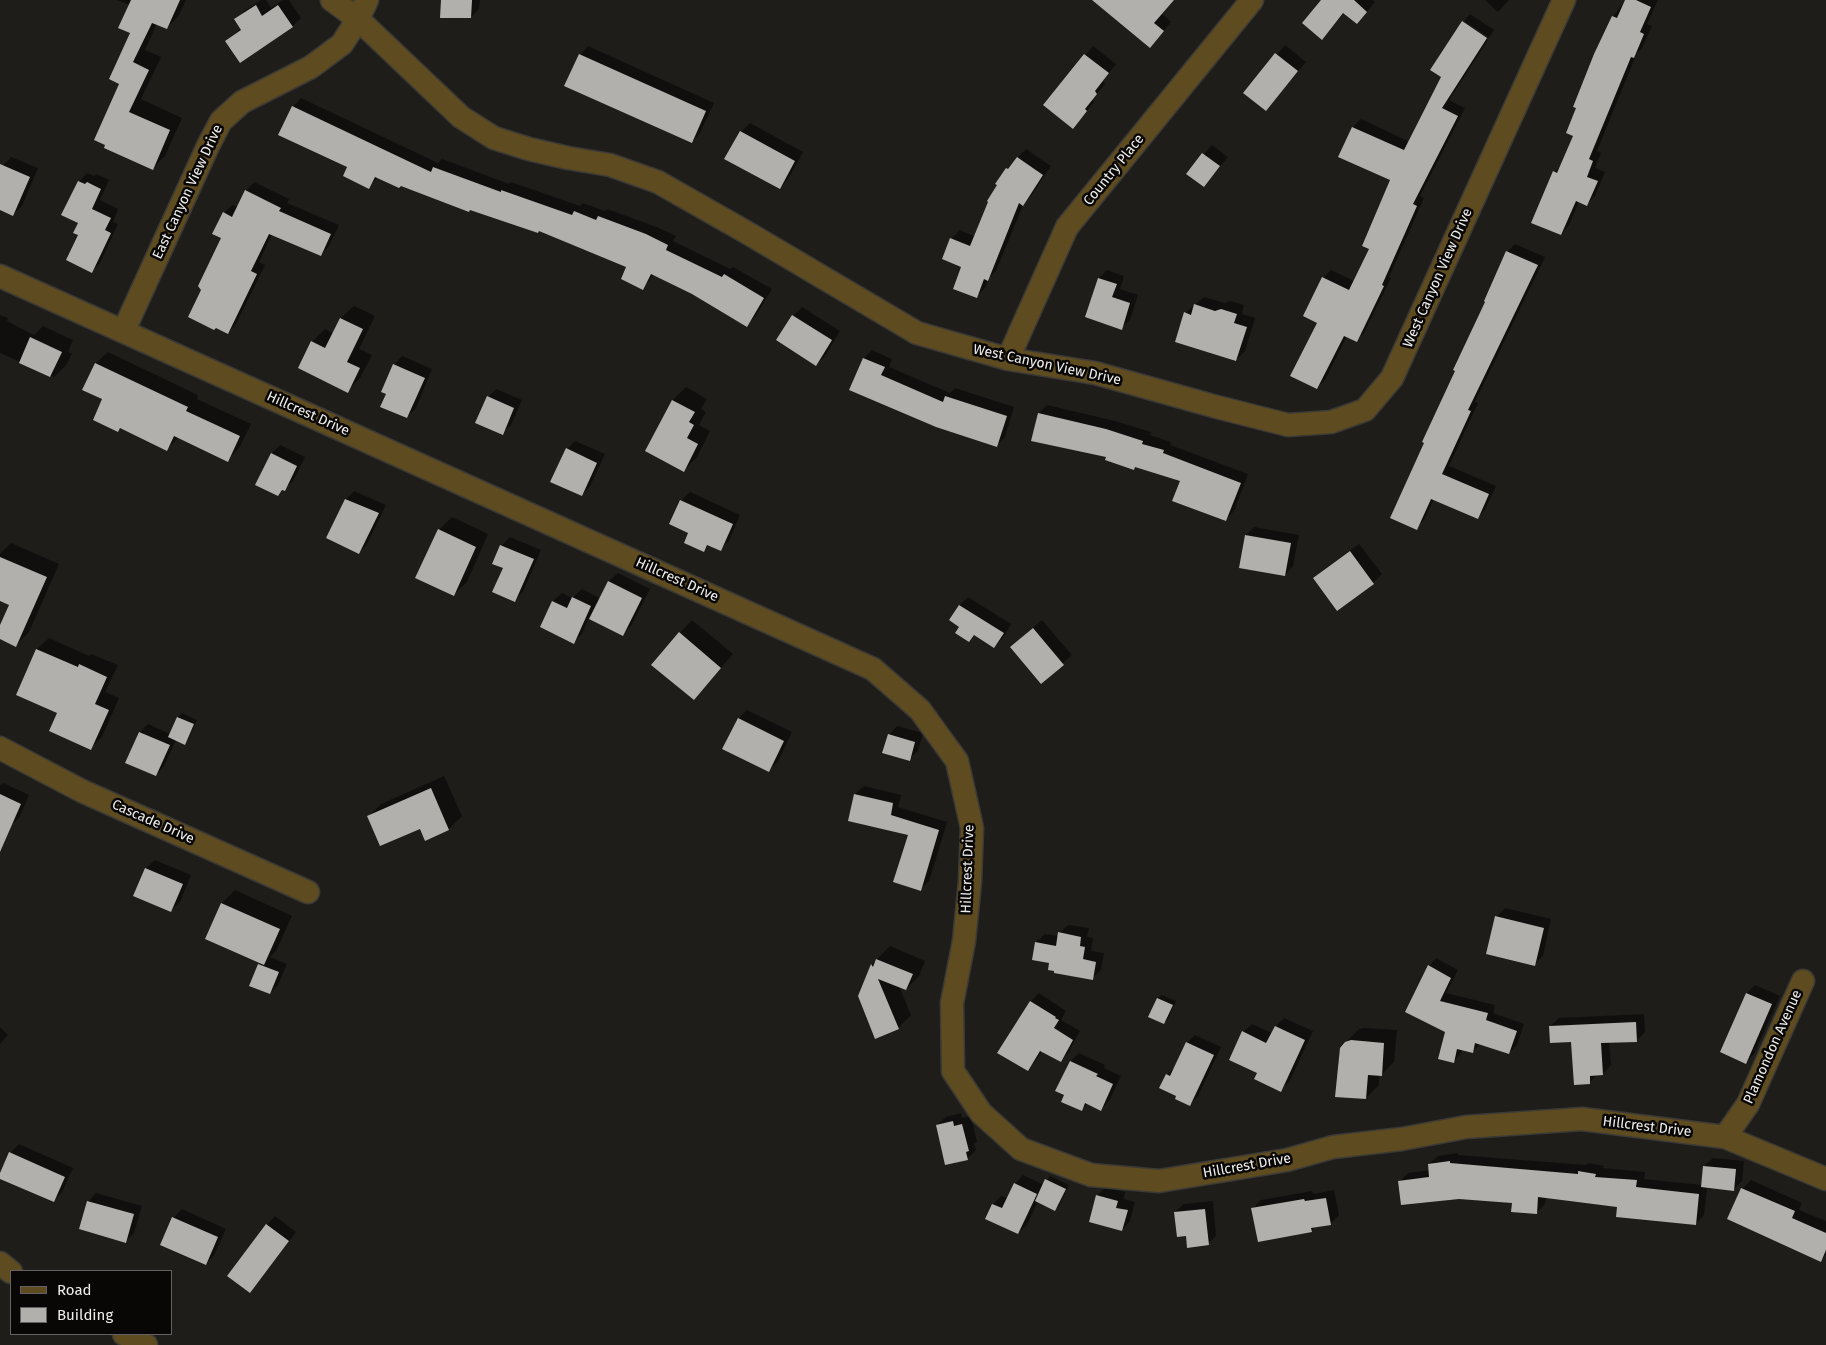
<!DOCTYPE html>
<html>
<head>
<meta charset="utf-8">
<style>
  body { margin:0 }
  #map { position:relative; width:1826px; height:1345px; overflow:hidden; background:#1e1d1a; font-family:"Fira Sans",sans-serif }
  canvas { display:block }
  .legend { position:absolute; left:10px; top:1270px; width:162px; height:65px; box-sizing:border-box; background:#080706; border:1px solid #646362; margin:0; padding:6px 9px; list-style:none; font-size:15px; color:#efeeec }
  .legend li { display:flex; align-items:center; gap:10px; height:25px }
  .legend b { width:25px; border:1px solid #646362 }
</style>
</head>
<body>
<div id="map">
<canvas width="1826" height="1345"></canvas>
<ul class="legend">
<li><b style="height:6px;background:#5e4c20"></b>Road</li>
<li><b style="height:14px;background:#b1b0ad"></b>Building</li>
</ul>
</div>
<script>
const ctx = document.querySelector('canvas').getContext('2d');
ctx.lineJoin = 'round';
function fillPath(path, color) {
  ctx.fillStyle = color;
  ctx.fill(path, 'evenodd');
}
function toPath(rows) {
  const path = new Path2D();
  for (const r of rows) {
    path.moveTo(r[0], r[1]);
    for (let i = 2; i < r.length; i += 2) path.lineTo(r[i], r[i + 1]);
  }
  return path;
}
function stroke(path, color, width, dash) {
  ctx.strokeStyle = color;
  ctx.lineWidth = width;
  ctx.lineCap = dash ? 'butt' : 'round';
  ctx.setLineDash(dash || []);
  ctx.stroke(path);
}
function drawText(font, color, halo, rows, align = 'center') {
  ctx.font = font + ' "Fira Sans",sans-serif';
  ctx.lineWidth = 5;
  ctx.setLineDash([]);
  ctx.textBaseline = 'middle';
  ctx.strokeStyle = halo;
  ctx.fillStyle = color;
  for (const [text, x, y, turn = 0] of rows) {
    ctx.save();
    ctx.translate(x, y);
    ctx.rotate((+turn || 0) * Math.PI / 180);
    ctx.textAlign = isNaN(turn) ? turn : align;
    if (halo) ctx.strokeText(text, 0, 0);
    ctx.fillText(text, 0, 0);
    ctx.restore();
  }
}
fillPath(toPath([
  [117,0,186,0,179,15,167,28,157,23,145,50,161,57,141,99,182,118,165,156,153,168,106,147,131,32,130,5],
  [261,0,266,0,271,8,283,0,289,0,301,18,293,26,240,61,227,41,241,28,236,20,244,11],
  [442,0,480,0,479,9,471,17],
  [1112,0,1174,0,1162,14,1171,22,1158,38],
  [1322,0,1372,0,1375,2,1357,23,1344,13,1322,38],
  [1485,0,1509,0,1498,12],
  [1626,0,1658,0,1647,24,1652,26,1642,48,1637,53,1597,151,1601,153,1595,168,1605,172,1595,196,1587,204,1579,201,1569,225,1561,234,1555,172,1561,166,1574,135,1613,16],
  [1470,14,1494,30,1489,38,1464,21],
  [1462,23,1488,40,1449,100,1465,108,1420,196,1424,198,1389,277,1391,278,1364,333,1356,341,1347,336,1325,380,1317,388,1319,322,1323,278,1331,270,1354,281,1371,248,1392,180,1353,127,1361,119,1410,142,1443,76],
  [1285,45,1306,62,1266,109,1245,92],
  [588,46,714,103,700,133,692,142,580,55],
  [1093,46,1116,64,1103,81,1105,84,1092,100,1094,102,1081,118,1045,105],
  [301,98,438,163,442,159,509,184,511,182,580,206,583,203,605,211,607,209,654,226,676,236,673,241,730,269,733,267,772,289,755,317,746,325,693,293,654,274,643,288,628,266,539,230,378,177,369,187,293,107],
  [750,123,803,152,788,179,780,188,726,159,741,132],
  [1212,145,1228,157,1204,185,1188,173],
  [1026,149,1051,166,1031,196,1024,203,996,271,989,278,985,288,976,297,951,239,960,230,976,237,1007,169],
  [11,157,38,168,22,206,13,214,0,208,0,169],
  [87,173,94,176,97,174,109,180,100,200,118,209,113,222,118,224,100,263,92,271,79,235,79,182],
  [254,182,289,199,287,203,339,225,329,246,321,255,272,234,259,262,265,265,236,324,228,333,203,290,223,237,224,213,232,205,238,207,246,191],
  [1515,244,1545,257,1475,402,1478,403,1449,466,1496,486,1485,510,1477,518,1434,499,1424,520,1416,528,1507,252],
  [1107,270,1124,276,1120,289,1138,295,1130,320,1121,328,1099,278],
  [1204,297,1225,303,1230,301,1244,305,1242,314,1255,318,1245,351,1236,360,1185,313],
  [354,306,375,316,359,349,372,355,360,378,347,391,312,342,325,329,334,334,341,318],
  [802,307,840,331,825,356,816,365,778,339,793,316],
  [0,315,8,318,7,321,34,335,43,326,73,340,68,352,72,354,66,365,54,377,0,353],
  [872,350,892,359,889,367,950,393,955,388,1014,407,1005,437,996,446,850,389,864,358],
  [108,352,198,395,197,399,251,424,239,448,227,460,179,437,167,449,121,427,118,430,104,398,84,389,96,363],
  [402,356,432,369,416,408,407,417,388,394,394,365],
  [686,387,707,399,701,409,706,412,699,425,710,431,697,457,684,470,673,400],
  [496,389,522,400,511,425,502,433,488,397],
  [1047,405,1115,421,1151,432,1150,435,1171,442,1170,445,1248,474,1234,511,1226,520,1181,480,1107,456,1039,413],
  [575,441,605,454,590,486,582,495,567,449],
  [280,445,305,457,293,481,278,495,257,485,272,453],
  [354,491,386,505,367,544,359,553,327,538,346,499],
  [690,492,740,515,729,541,720,549,710,544,703,551,690,532,681,501],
  [452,517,488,534,467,582,454,594,439,530],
  [1254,527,1299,535,1293,566,1285,575,1246,535],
  [510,537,541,550,523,592,515,600,504,568,501,546],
  [11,543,59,564,29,632,16,645,0,638,0,628,10,604,0,600,0,554],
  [1359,544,1382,574,1373,583,1337,609,1314,578,1323,570],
  [618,573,650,589,631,626,623,634,589,618,582,634,573,642,541,627,553,601,562,593,572,598,582,589,601,599,609,581],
  [968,597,1011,624,1003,638,994,646,975,634,969,641,961,626,951,620,960,605],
  [692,620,733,654,694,699,680,633],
  [1042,620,1072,655,1041,682,1020,639],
  [49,638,89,656,91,654,118,665,105,692,119,698,102,737,90,748,58,713,17,695,37,649],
  [747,710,792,732,778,762,769,770,739,718],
  [182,713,197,720,188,740,184,743,176,740,164,766,156,775,140,732,148,724,170,734,178,717],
  [897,726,923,733,918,751,909,759,889,735],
  [444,776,462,816,449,829,425,839,420,827,369,816,381,804],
  [3,783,29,795,19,818,10,826,0,822,0,786],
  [864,786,901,795,898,807,947,822,929,881,920,889,909,834,855,794],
  [155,860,191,875,180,902,171,910,146,868],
  [235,890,292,916,276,951,270,957,287,964,278,985,270,993,251,985,261,963,207,939,222,903],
  [1505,908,1551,919,1543,956,1534,964,1496,917],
  [1068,925,1089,928,1087,937,1093,938,1091,951,1104,953,1101,970,1092,978,1050,962,1036,942,1045,934,1058,936,1059,933],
  [890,946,925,961,919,976,906,989,899,986,911,1015,898,1028,859,996,872,964],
  [1436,958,1458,970,1446,993,1495,1005,1493,1013,1524,1024,1517,1045,1509,1053,1481,1043,1472,1052,1462,1049,1461,1053,1454,1061,1429,966],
  [1755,985,1780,996,1754,1054,1746,1062,1721,1051,1747,993],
  [1039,993,1066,1011,1061,1020,1080,1031,1068,1053,1060,1061,1042,1051,1035,1062,1027,1070,999,1053,1031,1001],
  [1162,995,1176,1001,1168,1019,1164,1023,1150,1016,1158,998],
  [1644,1014,1645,1032,1636,1041,1609,1041,1611,1065,1603,1074,1598,1074,1590,1082,1572,1040,1550,1026,1559,1018],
  [1284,1018,1313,1031,1289,1082,1280,1090,1259,1072,1243,1032,1252,1024,1272,1033,1276,1026],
  [0,1027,8,1035,0,1044],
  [1364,1028,1397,1030,1394,1062,1381,1075,1379,1075,1379,1085,1366,1098,1346,1042,1359,1029],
  [1195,1035,1221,1047,1198,1096,1190,1104,1177,1095,1161,1088,1167,1075,1176,1066,1187,1043],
  [1079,1053,1105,1065,1104,1068,1121,1076,1109,1101,1101,1109,1088,1103,1081,1110,1066,1095,1071,1061],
  [961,1113,962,1118,971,1116,977,1142,974,1144,976,1150,967,1159,937,1125,946,1117],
  [19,1144,73,1168,62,1192,53,1201,0,1177,10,1153],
  [1458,1153,1458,1155,1586,1165,1588,1163,1604,1166,1603,1168,1645,1172,1644,1179,1702,1185,1704,1166,1713,1158,1744,1161,1742,1181,1733,1190,1707,1187,1704,1215,1695,1224,1618,1206,1546,1197,1545,1204,1537,1212,1513,1202,1400,1181,1408,1173,1430,1170,1429,1164,1438,1156],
  [1023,1175,1044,1185,1050,1176,1069,1185,1059,1206,1055,1209,1038,1201,1027,1225,1018,1233,986,1218,993,1204,1001,1196,1007,1198,1015,1184],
  [1751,1180,1802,1203,1799,1210,1826,1221,1826,1255,1821,1260,1742,1189],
  [1105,1187,1125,1192,1124,1199,1135,1202,1130,1221,1122,1230,1097,1196],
  [1334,1190,1339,1215,1330,1224,1316,1226,1311,1231,1253,1208,1261,1200,1312,1191,1314,1194],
  [96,1193,142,1206,134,1233,126,1241,88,1202],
  [1213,1201,1216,1236,1208,1244,1188,1235,1175,1212,1184,1204],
  [182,1209,226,1229,214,1255,206,1264,173,1218],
  [275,1216,296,1232,258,1283,250,1291,267,1225]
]), '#0007');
fillPath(toPath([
  [131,0,180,0,167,29,152,23,133,62,149,70,129,112,170,130,153,170,104,148,105,145,94,140,119,84,109,79,130,33,118,28],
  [441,0,472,0,471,18,440,18],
  [1092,0,1174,0,1154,23,1164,31,1150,48],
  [1321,0,1354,0,1367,12,1357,24,1343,13,1322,40,1302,23],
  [1625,0,1636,0,1651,7,1640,32,1644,34,1634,58,1631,57,1589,159,1593,161,1587,177,1598,181,1587,206,1576,201,1561,235,1531,223,1553,171,1557,173,1573,136,1566,133,1576,108,1573,107,1594,54,1612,16,1617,18],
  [256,5,262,16,278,5,293,27,240,63,225,41,241,30,234,19],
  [1462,21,1487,38,1442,108,1458,116,1413,204,1417,206,1382,285,1384,286,1357,342,1344,336,1317,389,1290,376,1317,323,1303,316,1322,277,1349,290,1369,249,1362,246,1390,180,1338,157,1352,127,1404,150,1441,77,1430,70],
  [1275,53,1298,71,1266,111,1243,93],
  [579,54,706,111,692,143,564,86],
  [1084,54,1109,73,1095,91,1097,94,1085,109,1087,111,1073,129,1043,105],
  [292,106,431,172,433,167,501,192,501,190,572,215,574,211,596,220,598,216,646,234,668,245,666,250,722,277,724,274,764,298,747,327,692,294,651,274,643,290,621,279,626,267,539,231,538,233,470,210,469,212,401,186,399,188,375,177,369,189,343,176,347,167,278,135],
  [740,131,795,161,780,189,724,159],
  [1202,153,1220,166,1204,187,1186,174],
  [1017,157,1043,175,1023,206,1019,203,988,281,984,279,977,298,953,289,961,267,942,259,950,238,970,246,988,202,987,201,997,185,995,184,1006,168,1008,169],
  [0,164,30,177,13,216,0,210],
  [78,181,85,184,87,182,101,189,92,209,111,218,105,230,111,233,92,273,66,260,78,235,73,233,78,223,61,215],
  [245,190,281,208,279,211,331,234,321,256,269,234,251,271,257,274,228,334,216,328,214,330,188,317,201,290,198,286,221,238,212,234,223,212,232,217],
  [1506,251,1538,265,1468,410,1471,411,1442,474,1489,494,1478,519,1431,499,1417,530,1390,518,1424,443,1422,442,1455,371,1453,370,1485,302,1484,301],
  [1098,278,1117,284,1112,297,1130,303,1122,330,1085,317],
  [1194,304,1215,311,1221,309,1237,314,1234,323,1247,327,1236,361,1175,342,1184,312,1191,315],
  [792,315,832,340,816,366,776,340],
  [340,318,363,329,347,362,360,368,348,393,298,368,311,341,325,348],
  [30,337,62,352,50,377,19,363],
  [863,358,885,367,881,375,943,402,945,396,1007,416,997,447,936,427,849,390],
  [95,363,188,407,186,411,240,436,228,462,174,436,167,451,120,428,118,432,93,420,102,399,82,390],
  [393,364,425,378,407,418,380,407,386,394,381,392],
  [487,396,514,408,503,435,475,423],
  [672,400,695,412,689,422,694,425,687,438,698,444,684,472,645,451],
  [1038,413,1106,429,1143,441,1142,444,1164,450,1163,453,1241,483,1226,521,1172,501,1180,481,1135,467,1134,470,1105,460,1106,457,1031,441],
  [566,448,597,463,582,496,550,482],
  [271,453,297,466,285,491,282,490,278,496,255,485],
  [345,499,379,513,359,554,326,538],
  [680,500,733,524,721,551,707,545,704,552,684,543,688,533,669,524],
  [438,529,476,547,454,596,415,578],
  [1245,535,1291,543,1285,576,1239,568],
  [500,545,534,559,515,602,492,592,503,568,492,564],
  [1350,551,1374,584,1337,611,1313,578],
  [0,557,47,577,16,647,0,639,0,625,9,605,0,601],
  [608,581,642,598,623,636,589,619],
  [572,597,591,606,574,644,540,627,552,601,567,608],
  [959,605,1004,633,994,648,974,635,969,642,955,633,959,627,949,620],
  [1033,628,1064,665,1041,684,1010,647],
  [679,632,721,668,694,700,651,665],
  [36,649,78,667,79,664,107,677,95,704,109,710,91,750,49,731,57,713,16,695],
  [177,717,194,724,185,745,168,737],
  [738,718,784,741,769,772,722,749],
  [139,732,170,745,156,776,125,763],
  [888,734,915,742,910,761,882,753],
  [431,788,449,830,425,841,420,829,380,846,367,816],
  [0,794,21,804,0,852],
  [854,794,893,803,891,815,939,830,921,891,893,882,908,835,848,821],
  [145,868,183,884,171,912,133,896],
  [221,903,280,929,264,965,205,939],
  [1495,916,1544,928,1535,966,1486,954],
  [1058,932,1081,937,1080,946,1085,947,1083,959,1096,962,1093,980,1054,973,1054,971,1048,970,1049,963,1032,960,1035,942,1056,946],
  [876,959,913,974,906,990,878,979,899,1029,875,1039,858,996,871,964,873,967],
  [258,964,279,972,270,994,249,986],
  [1428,965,1451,978,1440,1001,1488,1013,1486,1020,1517,1031,1509,1054,1475,1043,1473,1053,1457,1049,1454,1063,1438,1059,1445,1032,1405,1012],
  [1746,993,1772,1004,1746,1064,1720,1052],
  [1157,998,1173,1005,1164,1024,1148,1017],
  [1030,1001,1056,1017,1055,1018,1059,1020,1054,1028,1073,1040,1061,1062,1040,1051,1028,1071,997,1053],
  [1636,1022,1637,1042,1601,1043,1603,1075,1590,1076,1590,1084,1574,1085,1571,1042,1550,1043,1549,1026],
  [1275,1026,1305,1040,1281,1092,1254,1079,1257,1073,1229,1060,1242,1031,1266,1043],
  [1351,1040,1384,1043,1382,1076,1368,1075,1366,1099,1335,1097,1340,1048,1345,1042],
  [1186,1042,1214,1055,1190,1106,1175,1099,1176,1096,1159,1088,1166,1074,1170,1076],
  [1070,1061,1098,1074,1096,1076,1113,1084,1101,1111,1085,1103,1082,1111,1061,1102,1064,1095,1055,1091],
  [953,1121,954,1126,962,1124,969,1151,966,1152,968,1160,945,1165,936,1125],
  [9,1152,65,1177,54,1202,0,1179,0,1173],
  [1450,1161,1450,1163,1578,1174,1578,1171,1596,1174,1595,1177,1637,1180,1636,1187,1699,1194,1696,1225,1616,1217,1617,1207,1538,1197,1537,1214,1511,1212,1512,1203,1459,1199,1401,1205,1398,1181,1429,1177,1428,1164],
  [1703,1166,1736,1169,1734,1191,1701,1187],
  [1045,1179,1066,1189,1055,1211,1035,1201],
  [1014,1183,1037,1194,1018,1234,985,1219,992,1204,1002,1208],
  [1741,1188,1795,1211,1792,1218,1826,1233,1826,1250,1821,1262,1727,1219],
  [1096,1195,1118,1201,1116,1208,1128,1210,1122,1231,1089,1222],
  [1326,1198,1331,1225,1311,1228,1312,1232,1258,1242,1251,1208,1304,1199,1305,1201],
  [87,1201,134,1214,126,1243,79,1229],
  [1205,1209,1209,1245,1187,1248,1186,1236,1177,1237,1174,1212],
  [172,1217,218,1237,206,1265,160,1245],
  [266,1224,289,1241,250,1293,227,1276]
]), '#b1b0ad');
const minor = toPath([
  [332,0,358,19,461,117,494,138,529,149,568,158,610,165,658,182,746,232,917,333,1008,359,1095,373,1217,407,1288,425,1331,422,1365,410,1392,378,1564,0],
  [0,276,873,669,920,710,957,761,972,828,970,882,964,941,952,1003,953,1071,981,1113,1021,1149,1091,1175,1159,1181,1287,1160,1333,1147,1402,1139,1466,1127,1582,1119,1725,1137,1826,1179],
  [124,330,208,146,221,121,242,102,311,67,342,44,358,19,367,0],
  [1008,359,1067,227,1252,0],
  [0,748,82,791,308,892],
  [1725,1137,1748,1104,1803,981],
  [0,1263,11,1272],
  [124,1334,146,1345]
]);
stroke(minor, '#3b3a37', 25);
stroke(minor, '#5e4c20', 22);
drawText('14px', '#efeeec', '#080706', [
  ["Country Place",1114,170,-51],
  ["East Canyon View Drive",188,192,-65],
  ["West Canyon View Drive",1438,278,-66],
  ["West Canyon View Drive",1047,365,12],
  ["Hillcrest Drive",308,414,24],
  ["Hillcrest Drive",677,580,24],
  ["Cascade Drive",153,822,24],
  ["Hillcrest Drive",968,869,-88],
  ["Plamondon Avenue",1773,1047,-66],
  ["Hillcrest Drive",1647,1127,7],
  ["Hillcrest Drive",1247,1166,-10]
]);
</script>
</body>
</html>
